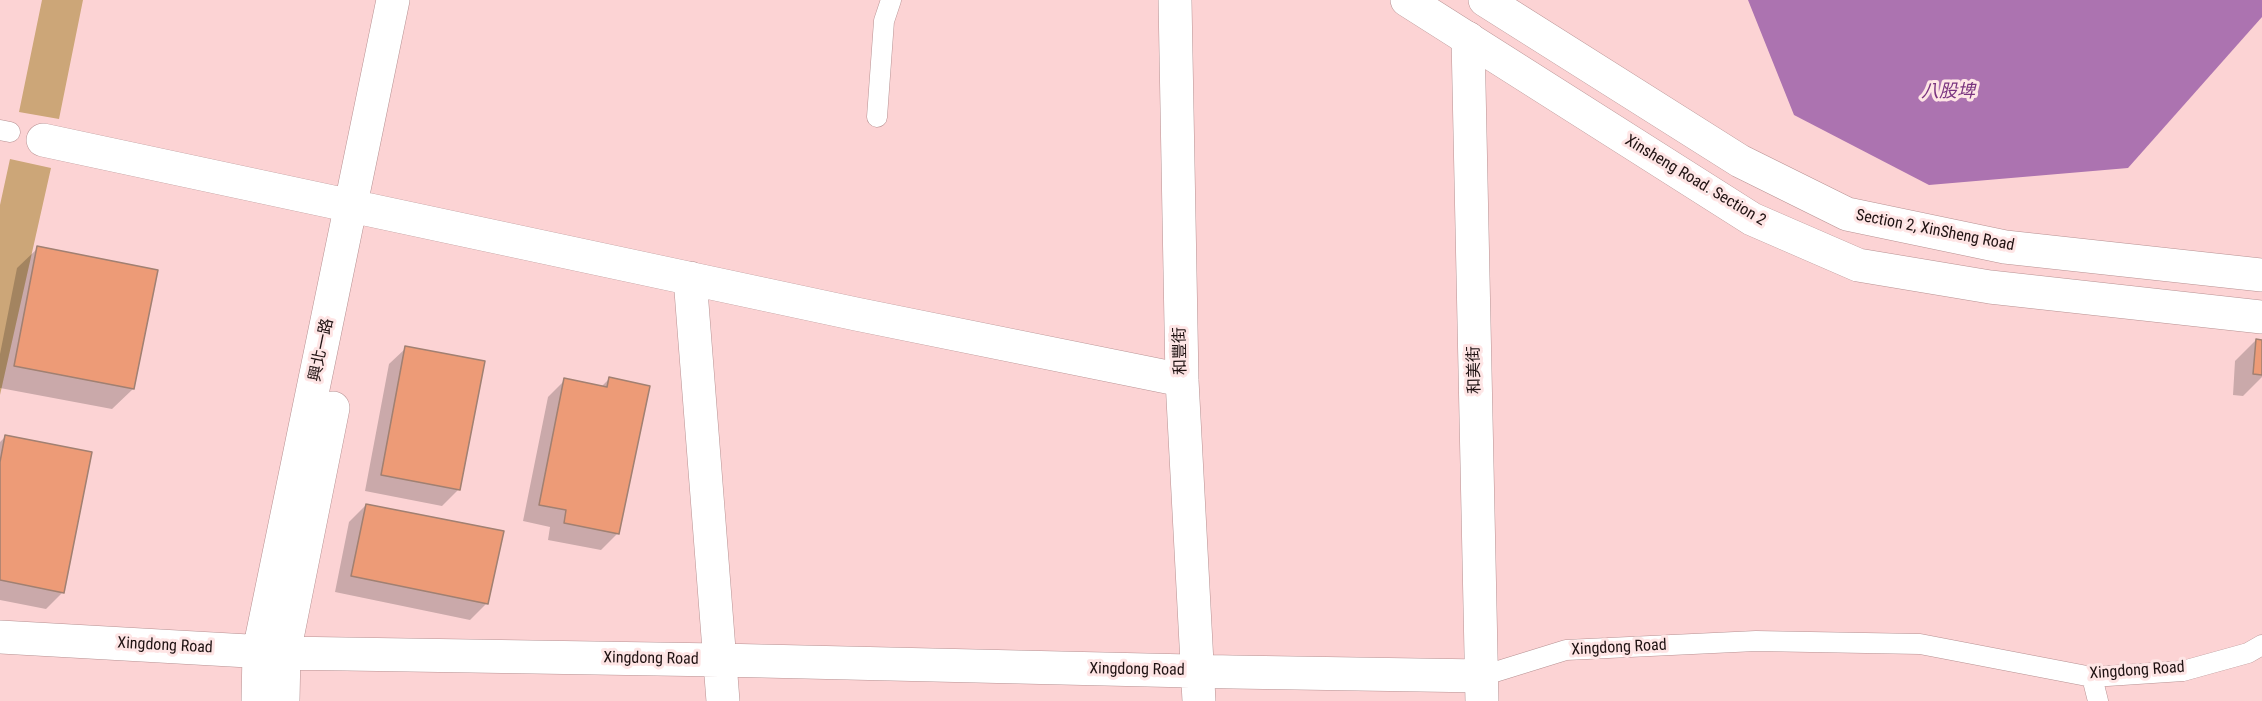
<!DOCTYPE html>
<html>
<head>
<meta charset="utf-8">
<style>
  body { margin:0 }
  canvas { display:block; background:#fcd3d4 }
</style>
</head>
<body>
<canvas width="2262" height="701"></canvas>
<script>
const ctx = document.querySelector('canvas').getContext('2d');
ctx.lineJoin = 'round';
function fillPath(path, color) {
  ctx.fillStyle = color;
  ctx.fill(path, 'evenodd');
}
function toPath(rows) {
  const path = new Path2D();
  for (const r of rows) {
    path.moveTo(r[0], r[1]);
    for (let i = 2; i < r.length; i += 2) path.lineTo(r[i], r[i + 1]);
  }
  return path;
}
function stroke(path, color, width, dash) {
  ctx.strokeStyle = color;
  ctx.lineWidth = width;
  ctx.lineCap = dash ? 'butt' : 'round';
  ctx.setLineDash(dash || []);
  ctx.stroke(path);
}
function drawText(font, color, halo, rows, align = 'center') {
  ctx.font = font + ' "Roboto Condensed","Noto Sans TC",sans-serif';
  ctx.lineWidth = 6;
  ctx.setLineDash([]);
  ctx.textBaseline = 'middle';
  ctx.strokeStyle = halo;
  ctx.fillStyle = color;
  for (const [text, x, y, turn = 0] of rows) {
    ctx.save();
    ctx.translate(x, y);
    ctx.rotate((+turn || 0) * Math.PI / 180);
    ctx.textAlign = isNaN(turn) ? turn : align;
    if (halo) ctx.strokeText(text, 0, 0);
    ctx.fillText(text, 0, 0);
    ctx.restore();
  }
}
fillPath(toPath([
  [42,0,83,0,59,119,19,112],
  [10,159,51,168,0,395,0,205]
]), '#cca678');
fillPath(toPath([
  [1748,0,2262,0,2262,17,2128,168,1929,185,1794,115]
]), '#ac73b0');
fillPath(toPath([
  [38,248,133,389,112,409,0,388,0,354,17,268],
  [2256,340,2262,342,2262,377,2243,396,2233,395,2235,361],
  [406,348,459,489,442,506,365,491,389,364],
  [610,378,618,533,601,550,548,540,550,527,523,521,548,397,565,380,601,387],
  [6,436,63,592,46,609,0,600,0,442],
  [366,505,487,603,470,620,335,592,349,522]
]), '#0003');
const building = toPath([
  [37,246,158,270,134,389,14,366,37,246],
  [2256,339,2262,340,2262,375,2253,374,2256,339],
  [405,346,485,361,460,490,381,475,405,346],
  [609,377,650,386,619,534,564,523,566,510,539,505,564,378,607,387,609,377],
  [5,435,92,452,64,593,0,580,0,462,5,435],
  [366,504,504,531,488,604,351,576,366,504]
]);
fillPath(building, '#ed9b77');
stroke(building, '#a18072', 1.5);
const lane = toPath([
  [877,117,884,21,891,0],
  [0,130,10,132],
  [1482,676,1566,650,1756,641,1920,644,2092,677,2183,671,2248,653,2262,645],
  [2092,677,2098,701]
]);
const street = toPath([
  [1175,0,1182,380,1199,701],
  [1468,38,1482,701],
  [43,140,856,314,1182,380],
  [690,278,723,701],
  [0,637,284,653,719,660,1233,672,1482,676],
  [258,701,259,651,393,0],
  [283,701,284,653,333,408]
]);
const secondary = toPath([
  [1407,0,1752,219,1858,265,1990,287,2262,317],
  [1485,0,1740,161,1847,214,2005,247,2262,275]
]);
stroke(lane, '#b79192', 21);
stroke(street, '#b79192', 34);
stroke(secondary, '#b79192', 34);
stroke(lane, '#fff', 20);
stroke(street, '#fff', 33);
stroke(secondary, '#fff', 33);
drawText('16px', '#1f1212', '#fee5e5', [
  ["Xinsheng Road. Section 2",1695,181,31],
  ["Section 2, XinSheng Road",1935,231,11],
  ["興北一路",322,350,-78],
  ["和豐街",1181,351,-91],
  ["和美街",1475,370,-91],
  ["Xingdong Road",165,646,3],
  ["Xingdong Road",1619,648,-3],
  ["Xingdong Road",651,659,1],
  ["Xingdong Road",1137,670,1],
  ["Xingdong Road",2137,671,-4]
]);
drawText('italic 18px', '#79337f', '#fee5e5', [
  ["八股埤",1948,92]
]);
</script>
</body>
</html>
